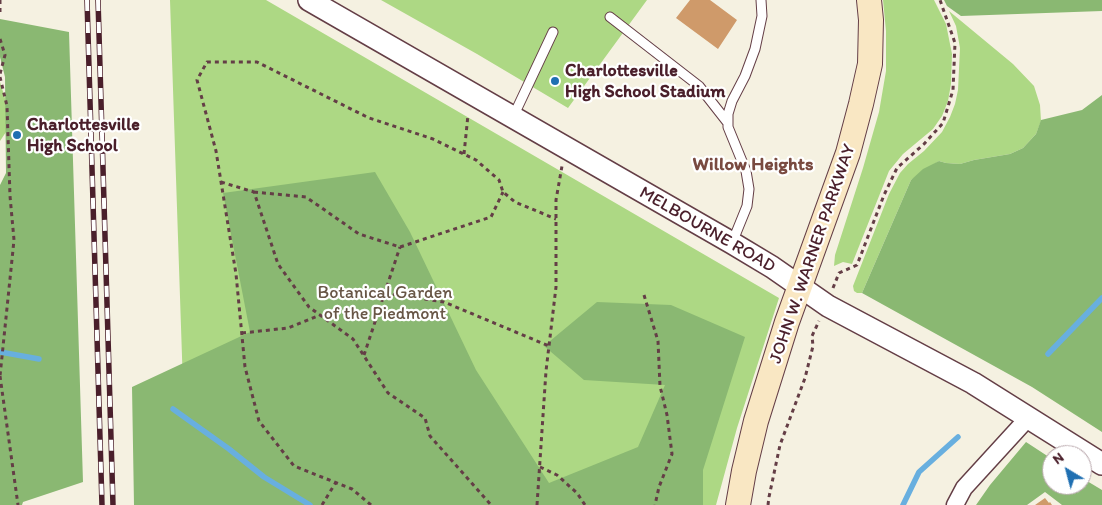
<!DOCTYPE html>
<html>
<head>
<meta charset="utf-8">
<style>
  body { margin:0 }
  #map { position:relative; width:1102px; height:505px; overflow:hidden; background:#f5f1e1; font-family:Itim,sans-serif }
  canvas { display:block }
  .north { position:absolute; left:1042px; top:445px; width:50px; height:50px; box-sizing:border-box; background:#fff; border:1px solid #b7a5aa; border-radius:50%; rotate:323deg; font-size:14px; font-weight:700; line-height:20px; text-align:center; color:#4a1f2b }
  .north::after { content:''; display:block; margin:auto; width:18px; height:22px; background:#1f6fb2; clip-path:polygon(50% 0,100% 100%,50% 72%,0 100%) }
</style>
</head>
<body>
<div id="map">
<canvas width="1102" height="505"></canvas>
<div class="north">N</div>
</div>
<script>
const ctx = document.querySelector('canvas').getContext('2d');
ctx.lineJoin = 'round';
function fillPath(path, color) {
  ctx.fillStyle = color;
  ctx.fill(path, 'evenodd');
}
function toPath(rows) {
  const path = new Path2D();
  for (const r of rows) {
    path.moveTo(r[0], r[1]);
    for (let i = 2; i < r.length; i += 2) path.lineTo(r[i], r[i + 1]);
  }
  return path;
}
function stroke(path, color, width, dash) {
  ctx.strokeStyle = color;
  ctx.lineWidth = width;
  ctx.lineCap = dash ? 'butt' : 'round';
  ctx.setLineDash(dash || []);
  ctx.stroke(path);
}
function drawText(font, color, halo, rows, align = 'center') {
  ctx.font = font + ' Itim,sans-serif';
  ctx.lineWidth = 4.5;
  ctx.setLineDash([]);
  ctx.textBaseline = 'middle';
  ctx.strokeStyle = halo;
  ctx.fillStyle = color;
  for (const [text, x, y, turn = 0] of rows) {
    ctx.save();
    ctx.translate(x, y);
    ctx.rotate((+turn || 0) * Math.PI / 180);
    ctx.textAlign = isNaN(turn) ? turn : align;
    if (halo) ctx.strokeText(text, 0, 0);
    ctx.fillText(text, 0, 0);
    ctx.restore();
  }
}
fillPath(toPath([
  [170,0,266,0,779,298,737,428,716,505,187,505],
  [381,0,647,0,568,108,477,54],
  [883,0,934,0,946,24,952,54,951,84,948,101,942,116,933,129,903,154,889,171,852,264,843,262,834,266,835,255,863,168,879,112,886,71,886,31],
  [949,11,1013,64,1034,86,1040,105,1041,121,1036,134,1023,148,1010,154,974,160,960,164,946,163,939,161,911,180,862,293,857,293,854,291,853,286,889,194,900,173,908,164,924,151,942,132,950,117,955,104,958,90,960,48,956,26],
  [0,82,8,108,8,129,0,141]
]), '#add884');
fillPath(toPath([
  [944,0,1102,0,1102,11,961,16,947,6],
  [0,19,69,32,83,482,23,502,22,505,0,505,0,185,6,173,5,77,0,57],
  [1102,95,1102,432,1032,387,862,293,911,180,923,169,939,161,946,163,960,164,974,160,1010,154,1023,148,1036,134,1041,120,1082,110],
  [375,172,410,232,476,370,549,483,638,447,665,385,584,380,544,346,597,302,671,305,745,337,703,470,703,505,134,505,132,387,250,332,223,193],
  [1026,442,1052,459,1052,485,1082,485,1082,478,1102,490,1102,505,1062,505,1045,492,1027,505,976,505,990,485]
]), '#8ab872');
stroke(toPath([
  [0,352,39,359],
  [1048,354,1102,298],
  [173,409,229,449,264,477,310,505],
  [903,505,919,472,958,437]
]), '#68afdf', 5.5);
fillPath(toPath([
  [690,0,710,0,737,20,718,49,676,18],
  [1045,498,1049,503,1050,502,1052,505,1035,505]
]), '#cf9a6a');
const service = toPath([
  [610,17,699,86,728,123],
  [513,117,553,32],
  [732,243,747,206,749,189,746,171,728,127,728,114,732,101,745,76,755,49,762,16,761,0]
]);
const minor = toPath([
  [955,505,964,488,1028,418]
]);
const tertiary = toPath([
  [309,0,732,243,772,267,828,306,973,383,1102,464]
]);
const secondary = toPath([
  [738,505,744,471,756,421,787,322,848,153,861,104,870,64,871,20,869,0]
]);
stroke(service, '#643e46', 11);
stroke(minor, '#643e46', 19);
stroke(tertiary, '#643e46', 24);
stroke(secondary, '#643e46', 26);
stroke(toPath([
  [0,12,0,0],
  [0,39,5,55,0,74],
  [0,77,7,106,10,196,14,240,0,376],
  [464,154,468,115],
  [221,182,254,192,278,264,309,307,353,339,388,393,425,418,430,436,491,505],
  [254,192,306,197,359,234,400,247,491,217,503,192],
  [833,288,839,273,857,265,884,195,897,168,924,144,943,123,953,90,955,43,940,0],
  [385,293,444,302,549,346],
  [644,295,658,341,660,386,667,415,672,454,659,487,655,505],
  [242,333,288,328,320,315],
  [364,355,400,247],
  [0,376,18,505],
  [540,467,557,475,577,493,585,505],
  [322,505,336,482],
  [371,505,352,489,294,466,259,421,245,367,236,274,216,151,197,80,207,62,257,62,369,118,433,139,476,160,499,180,503,192,515,202,556,219],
  [537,505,546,371,556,287,556,200,562,166],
  [768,505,769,497,780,445,805,378,813,346,812,336,819,321]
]), '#643e46', 3, [4, 4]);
stroke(service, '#fff', 9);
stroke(minor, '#fff', 16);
stroke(tertiary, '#fff', 21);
stroke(secondary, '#f9e7c3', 24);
const rail = toPath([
  [87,0,102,505],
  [98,0,113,505]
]);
stroke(rail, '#4a1f2b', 5.5);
stroke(rail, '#fff', 4, [11]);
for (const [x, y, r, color] of [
  [555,81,5,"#1f6fb2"],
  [17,135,5,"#1f6fb2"]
]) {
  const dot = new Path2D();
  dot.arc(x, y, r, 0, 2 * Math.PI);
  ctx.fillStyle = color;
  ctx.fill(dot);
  stroke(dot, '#fff', 2);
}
drawText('bold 18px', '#4a1f2b', '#fff', [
  ["Charlottesville",565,71],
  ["High School Stadium",565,92],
  ["Charlottesville",27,125],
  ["High School",27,146]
], 'left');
drawText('18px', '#4a1f2b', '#fff', [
  ["MELBOURNE ROAD",707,230,30],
  ["JOHN W. WARNER PARKWAY",813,254,-71]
]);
drawText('18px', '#685646', '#fff', [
  ["Botanical Garden",385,293],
  ["of the Piedmont",385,314]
]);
drawText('bold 19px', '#794a41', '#fff', [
  ["Willow Heights",753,165]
]);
</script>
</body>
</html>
